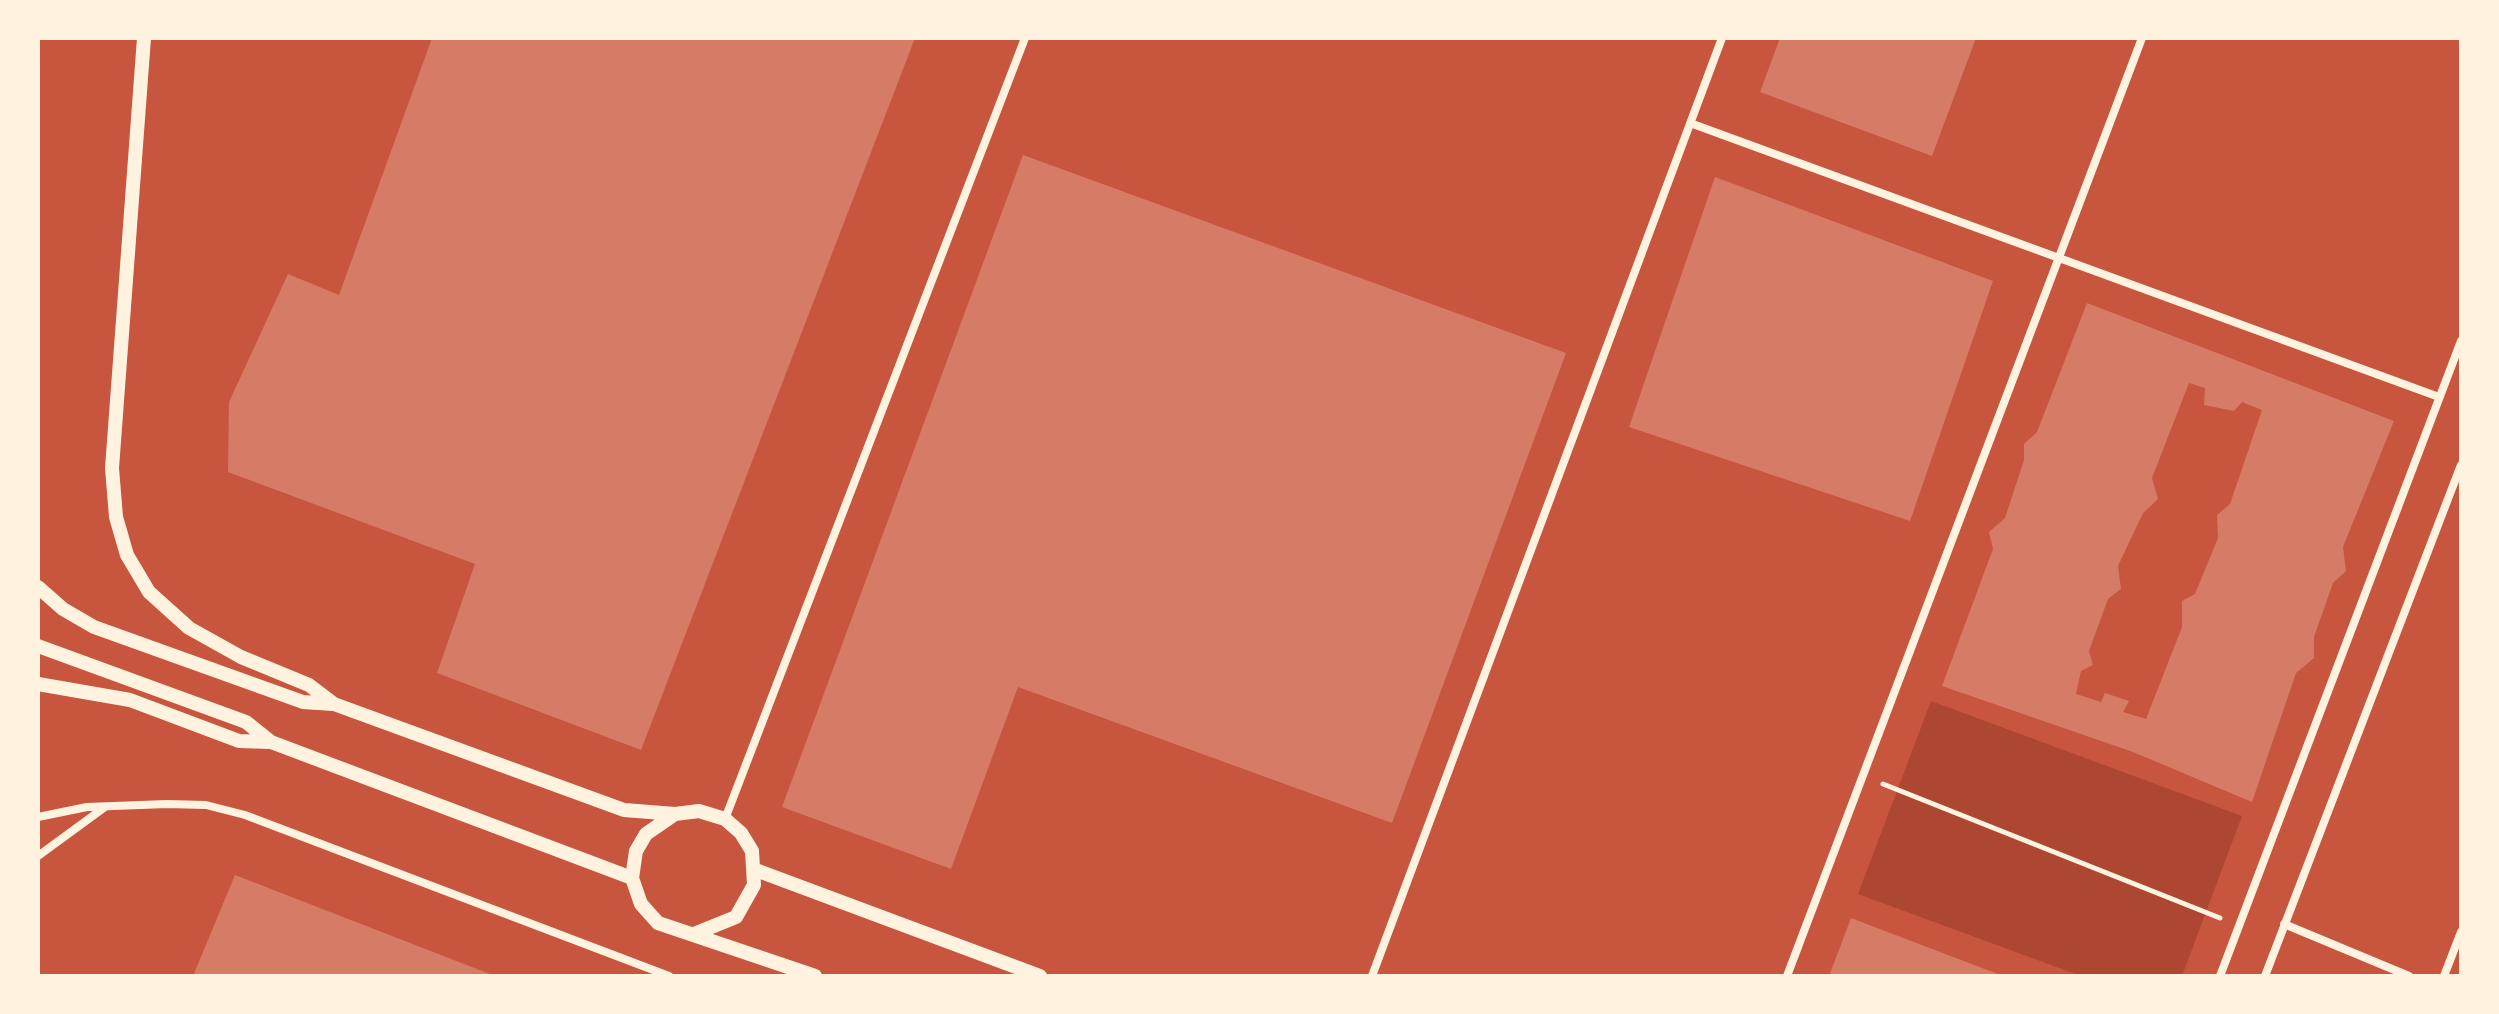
<!DOCTYPE html>
<html>
<head>
<meta charset="utf-8">
<style>
  body { margin:0 }
  #map { position:relative; width:2499px; height:1014px; overflow:hidden; background:#c8553d; font-family:Quicksand,sans-serif }
  canvas { display:block }
  .frame { position:absolute; inset:0; border:40px solid #fff3e0; pointer-events:none }
</style>
</head>
<body>
<div id="map">
<canvas width="2499" height="1014"></canvas>
<div class="frame"></div>
</div>
<script>
const ctx = document.querySelector('canvas').getContext('2d');
ctx.lineJoin = 'round';
function fillPath(path, color) {
  ctx.fillStyle = color;
  ctx.fill(path, 'evenodd');
}
function toPath(rows) {
  const path = new Path2D();
  for (const r of rows) {
    path.moveTo(r[0], r[1]);
    for (let i = 2; i < r.length; i += 2) path.lineTo(r[i], r[i + 1]);
  }
  return path;
}
function stroke(path, color, width, dash) {
  ctx.strokeStyle = color;
  ctx.lineWidth = width;
  ctx.lineCap = dash ? 'butt' : 'round';
  ctx.setLineDash(dash || []);
  ctx.stroke(path);
}
fillPath(toPath([
  [1931,701,2242,816,2182,976,2081,976,1858,894]
]), '#ae4732');
fillPath(toPath([
  [432,38,915,38,641,750,437,673,475,564,228,472,229,402,288,274,339,295],
  [1780,38,1976,38,1932,156,1760,92],
  [1023,155,1566,353,1392,823,1018,687,951,869,782,807],
  [1715,177,1993,281,1910,521,1629,427],
  [2087,303,2394,421,2343,547,2346,571,2333,583,2314,637,2314,658,2296,673,2252,802,2133,752,1942,686,1993,549,1989,532,2005,518,2024,460,2024,444,2037,432],
  [2189,383,2205,388,2204,405,2234,411,2242,402,2262,410,2230,504,2217,515,2218,538,2195,594,2182,601,2182,627,2146,719,2123,712,2129,701,2105,693,2101,702,2076,694,2081,671,2093,665,2089,651,2108,599,2121,589,2118,566,2143,513,2158,499,2152,478],
  [235,875,495,976,193,976],
  [1851,918,2003,976,1829,976]
]), '#d67c66');
stroke(toPath([
  [1883,784,2220,918]
]), '#fff3e0', 5);
stroke(toPath([
  [1690,123,2439,397],
  [38,817,87,807,167,804,206,805,245,815,669,976],
  [725,819,1025,38],
  [38,856,105,807],
  [2284,924,2409,976],
  [1372,976,1722,38],
  [1787,976,2142,38],
  [2220,976,2461,341],
  [2265,976,2461,465],
  [2444,976,2461,932]
]), '#fff3e0', 8);
stroke(toPath([
  [144,38,112,468,116,517,127,555,149,592,189,628,241,657,309,685,334,704,624,810,675,814],
  [38,587,63,609,94,627,303,702,333,704],
  [38,646,246,722,271,742,632,878],
  [38,684,130,700,239,741,271,742],
  [753,869,1040,976],
  [694,934,736,917,754,885,752,851,741,833,725,819,699,811,675,814,646,834,636,851,632,878,641,904,658,923,815,976]
]), '#fff3e0', 14);
</script>
</body>
</html>
